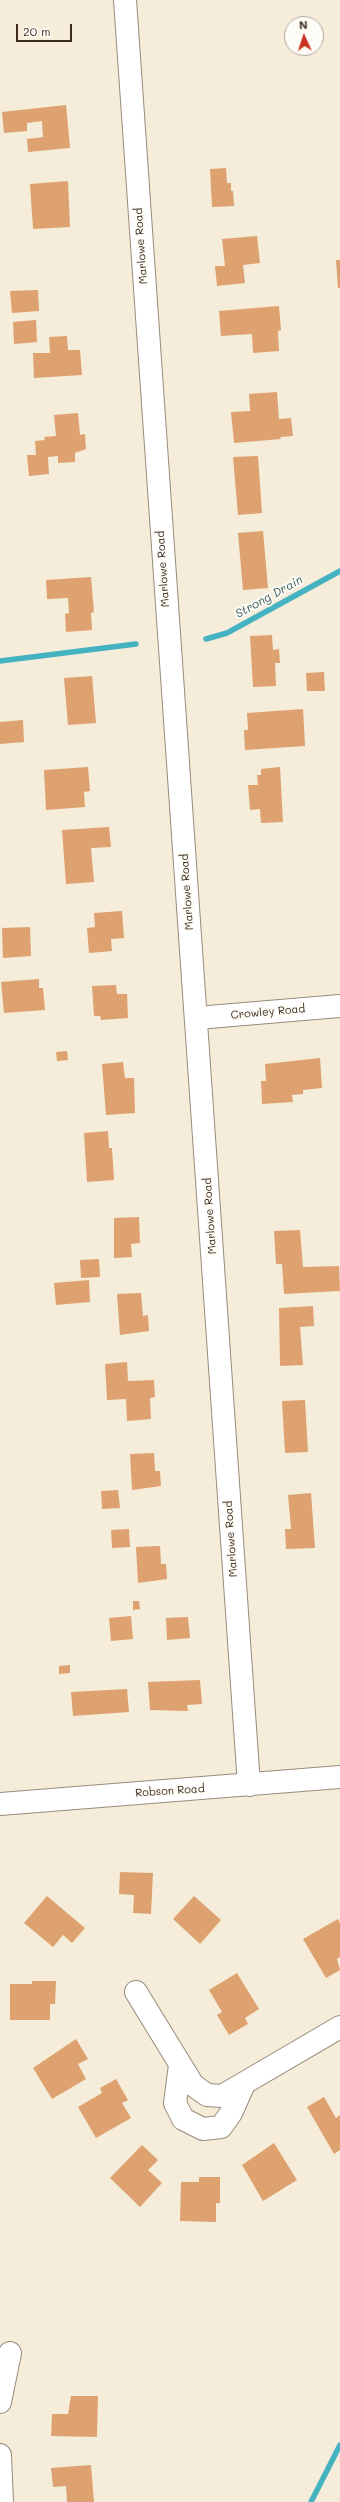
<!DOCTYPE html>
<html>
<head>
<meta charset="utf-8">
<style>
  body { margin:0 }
  #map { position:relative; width:340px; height:2502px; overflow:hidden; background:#f6ecda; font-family:Mali,sans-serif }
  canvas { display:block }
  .north { position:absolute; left:284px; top:16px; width:40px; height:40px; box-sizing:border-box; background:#fdfcf7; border:1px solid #afa8a0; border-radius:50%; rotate:357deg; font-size:11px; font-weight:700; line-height:16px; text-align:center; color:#3b2a1e }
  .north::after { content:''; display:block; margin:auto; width:14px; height:18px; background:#c8321e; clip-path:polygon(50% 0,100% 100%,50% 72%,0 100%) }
  .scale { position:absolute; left:16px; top:24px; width:56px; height:18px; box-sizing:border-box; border:2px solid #3b2a1e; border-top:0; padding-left:5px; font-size:12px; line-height:14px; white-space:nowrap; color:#3b2a1e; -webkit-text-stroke:3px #fdfcf7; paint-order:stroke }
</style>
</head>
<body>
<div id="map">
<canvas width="340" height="2502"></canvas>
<div class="north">N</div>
<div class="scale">20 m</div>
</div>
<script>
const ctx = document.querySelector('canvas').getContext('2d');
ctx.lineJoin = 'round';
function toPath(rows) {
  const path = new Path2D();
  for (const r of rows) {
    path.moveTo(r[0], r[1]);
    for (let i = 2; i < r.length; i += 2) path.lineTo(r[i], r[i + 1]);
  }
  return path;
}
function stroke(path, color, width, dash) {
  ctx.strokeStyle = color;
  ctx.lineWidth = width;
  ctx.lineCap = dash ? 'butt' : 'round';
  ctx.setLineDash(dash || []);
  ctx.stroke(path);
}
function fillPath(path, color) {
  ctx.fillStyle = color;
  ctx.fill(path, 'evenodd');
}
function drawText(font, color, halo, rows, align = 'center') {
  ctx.font = font + ' Mali,sans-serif';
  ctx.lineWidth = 4;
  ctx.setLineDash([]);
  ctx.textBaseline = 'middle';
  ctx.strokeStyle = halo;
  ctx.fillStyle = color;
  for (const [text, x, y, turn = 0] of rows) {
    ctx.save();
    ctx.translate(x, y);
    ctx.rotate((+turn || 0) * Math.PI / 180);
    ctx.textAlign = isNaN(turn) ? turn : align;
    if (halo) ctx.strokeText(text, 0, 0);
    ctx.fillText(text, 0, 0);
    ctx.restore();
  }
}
stroke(toPath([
  [206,639,227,633,340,571],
  [0,661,136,644],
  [311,2502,340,2445]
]), '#44b2c0', 5.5);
fillPath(toPath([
  [66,105,70,148,28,152,27,139,43,137,42,121,27,123,27,131,4,133,2,112],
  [226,168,227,183,231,183,231,191,233,191,234,206,212,207,210,169],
  [68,181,70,227,33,229,30,184],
  [257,236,260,263,243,265,245,283,217,286,215,266,225,266,222,239],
  [336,260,340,260,340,288,338,288],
  [38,290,39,311,12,313,10,291],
  [279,306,281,330,278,331,279,351,253,353,252,334,221,336,219,311],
  [36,320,37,342,14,344,13,322],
  [67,336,68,350,80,350,82,375,34,378,33,353,50,353,49,337],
  [277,392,279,419,291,418,293,436,280,437,281,439,234,443,231,412,250,411,249,394],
  [78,413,80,435,85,434,86,449,75,453,75,462,58,463,58,456,48,457,49,474,29,476,27,455,36,455,35,441,45,440,44,437,56,436,54,415],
  [258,456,262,513,238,515,233,457],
  [263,531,268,588,243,590,238,533],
  [91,577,94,612,91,613,92,630,66,632,65,614,69,613,68,598,47,599,46,580],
  [272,635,273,650,279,649,280,663,275,663,276,686,253,687,250,636],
  [324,672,325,691,307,691,306,673],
  [92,676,96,723,68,725,64,678],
  [303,709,305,746,245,750,244,730,248,730,247,713],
  [23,720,24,742,0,744,0,722],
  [88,767,90,791,84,792,85,807,46,810,44,770],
  [280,767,283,822,261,823,260,809,250,810,248,785,258,785,257,775,261,775,261,769],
  [109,827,111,847,91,848,94,882,66,884,62,830],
  [122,911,124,938,111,939,112,951,89,953,87,928,95,927,94,913],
  [30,927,31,956,3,958,2,928],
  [39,979,39,988,43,988,45,1010,4,1013,1,982],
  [116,985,117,994,127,994,128,1018,101,1020,100,1016,94,1016,92,986],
  [67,1051,68,1060,57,1061,56,1052],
  [320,1058,322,1088,303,1090,303,1094,292,1095,293,1102,262,1104,261,1081,266,1081,265,1064],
  [123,1062,125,1078,134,1078,135,1113,106,1115,102,1064],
  [108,1131,109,1148,112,1148,114,1180,87,1182,84,1133],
  [139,1217,140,1243,131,1244,132,1257,114,1258,114,1218],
  [300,1230,303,1267,339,1266,340,1291,284,1294,282,1264,276,1264,274,1231],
  [99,1259,100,1277,81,1278,80,1260],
  [89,1280,90,1302,56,1305,54,1283],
  [141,1293,143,1316,148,1315,149,1331,120,1335,117,1294],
  [313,1306,314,1326,300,1327,303,1365,280,1366,279,1308],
  [127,1362,128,1381,154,1380,155,1397,150,1398,151,1419,127,1421,126,1399,107,1400,105,1364],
  [305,1400,308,1452,285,1453,282,1401],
  [154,1453,155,1471,160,1471,161,1486,132,1490,130,1454],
  [118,1490,120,1508,102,1509,101,1491],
  [311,1493,315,1548,286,1549,285,1529,291,1529,288,1495],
  [129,1529,130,1547,112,1548,111,1530],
  [160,1546,161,1564,166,1564,167,1579,138,1583,136,1547],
  [133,1601,139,1601,140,1609,133,1610],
  [131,1616,133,1639,111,1641,109,1618],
  [188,1617,190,1638,167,1640,166,1618],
  [70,1665,70,1673,59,1674,59,1666],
  [200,1680,202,1704,187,1705,188,1711,150,1710,148,1682],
  [127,1689,129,1712,73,1716,71,1692],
  [120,1872,153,1873,151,1914,133,1913,134,1895,119,1894],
  [47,1896,85,1928,72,1943,63,1935,53,1947,24,1923],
  [194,1896,221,1920,200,1944,173,1919],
  [338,1919,340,1923,340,1957,337,1959,340,1970,326,1978,303,1939],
  [237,1973,259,2009,245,2018,248,2024,229,2035,217,2015,222,2012,209,1990],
  [32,1981,56,1981,55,2004,50,2004,50,2020,10,2020,10,1984,32,1984],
  [76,2039,88,2059,78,2064,86,2079,52,2099,33,2068],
  [116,2079,128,2100,122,2103,131,2118,96,2138,78,2107,102,2093,100,2088],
  [324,2097,336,2118,340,2115,340,2150,334,2154,307,2107],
  [274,2143,297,2180,263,2201,242,2165],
  [142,2145,158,2160,148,2170,162,2183,140,2207,110,2178],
  [199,2177,220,2177,220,2203,216,2203,216,2222,180,2221,181,2182,199,2182],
  [71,2396,98,2396,97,2437,51,2436,52,2414,68,2414],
  [91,2465,94,2502,67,2502,66,2486,53,2487,51,2468]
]), '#dda26f');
const minor = toPath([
  [125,0,249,1785],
  [197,1018,340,1006],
  [0,1804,340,1777],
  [136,1992,193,2085,207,2095,222,2096,340,2027],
  [180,2065,175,2103,183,2119,203,2129,221,2127,231,2113,244,2084],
  [0,2402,10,2353],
  [0,2455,2,2502]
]);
stroke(minor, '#988b7c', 24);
stroke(minor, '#fff', 22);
drawText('11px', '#3b2a1e', '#fdfcf7', [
  ["Marlowe Road",141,246,-94],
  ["Marlowe Road",163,569,-94],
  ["Marlowe Road",187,892,-94],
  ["Crowley Road",268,1012,-5],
  ["Marlowe Road",210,1216,-94],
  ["Marlowe Road",231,1539,-94],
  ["Robson Road",170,1791,-4]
]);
drawText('italic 12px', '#3f605f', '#fdfcf7', [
  ["Strong Drain",269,597,-29]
]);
</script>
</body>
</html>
